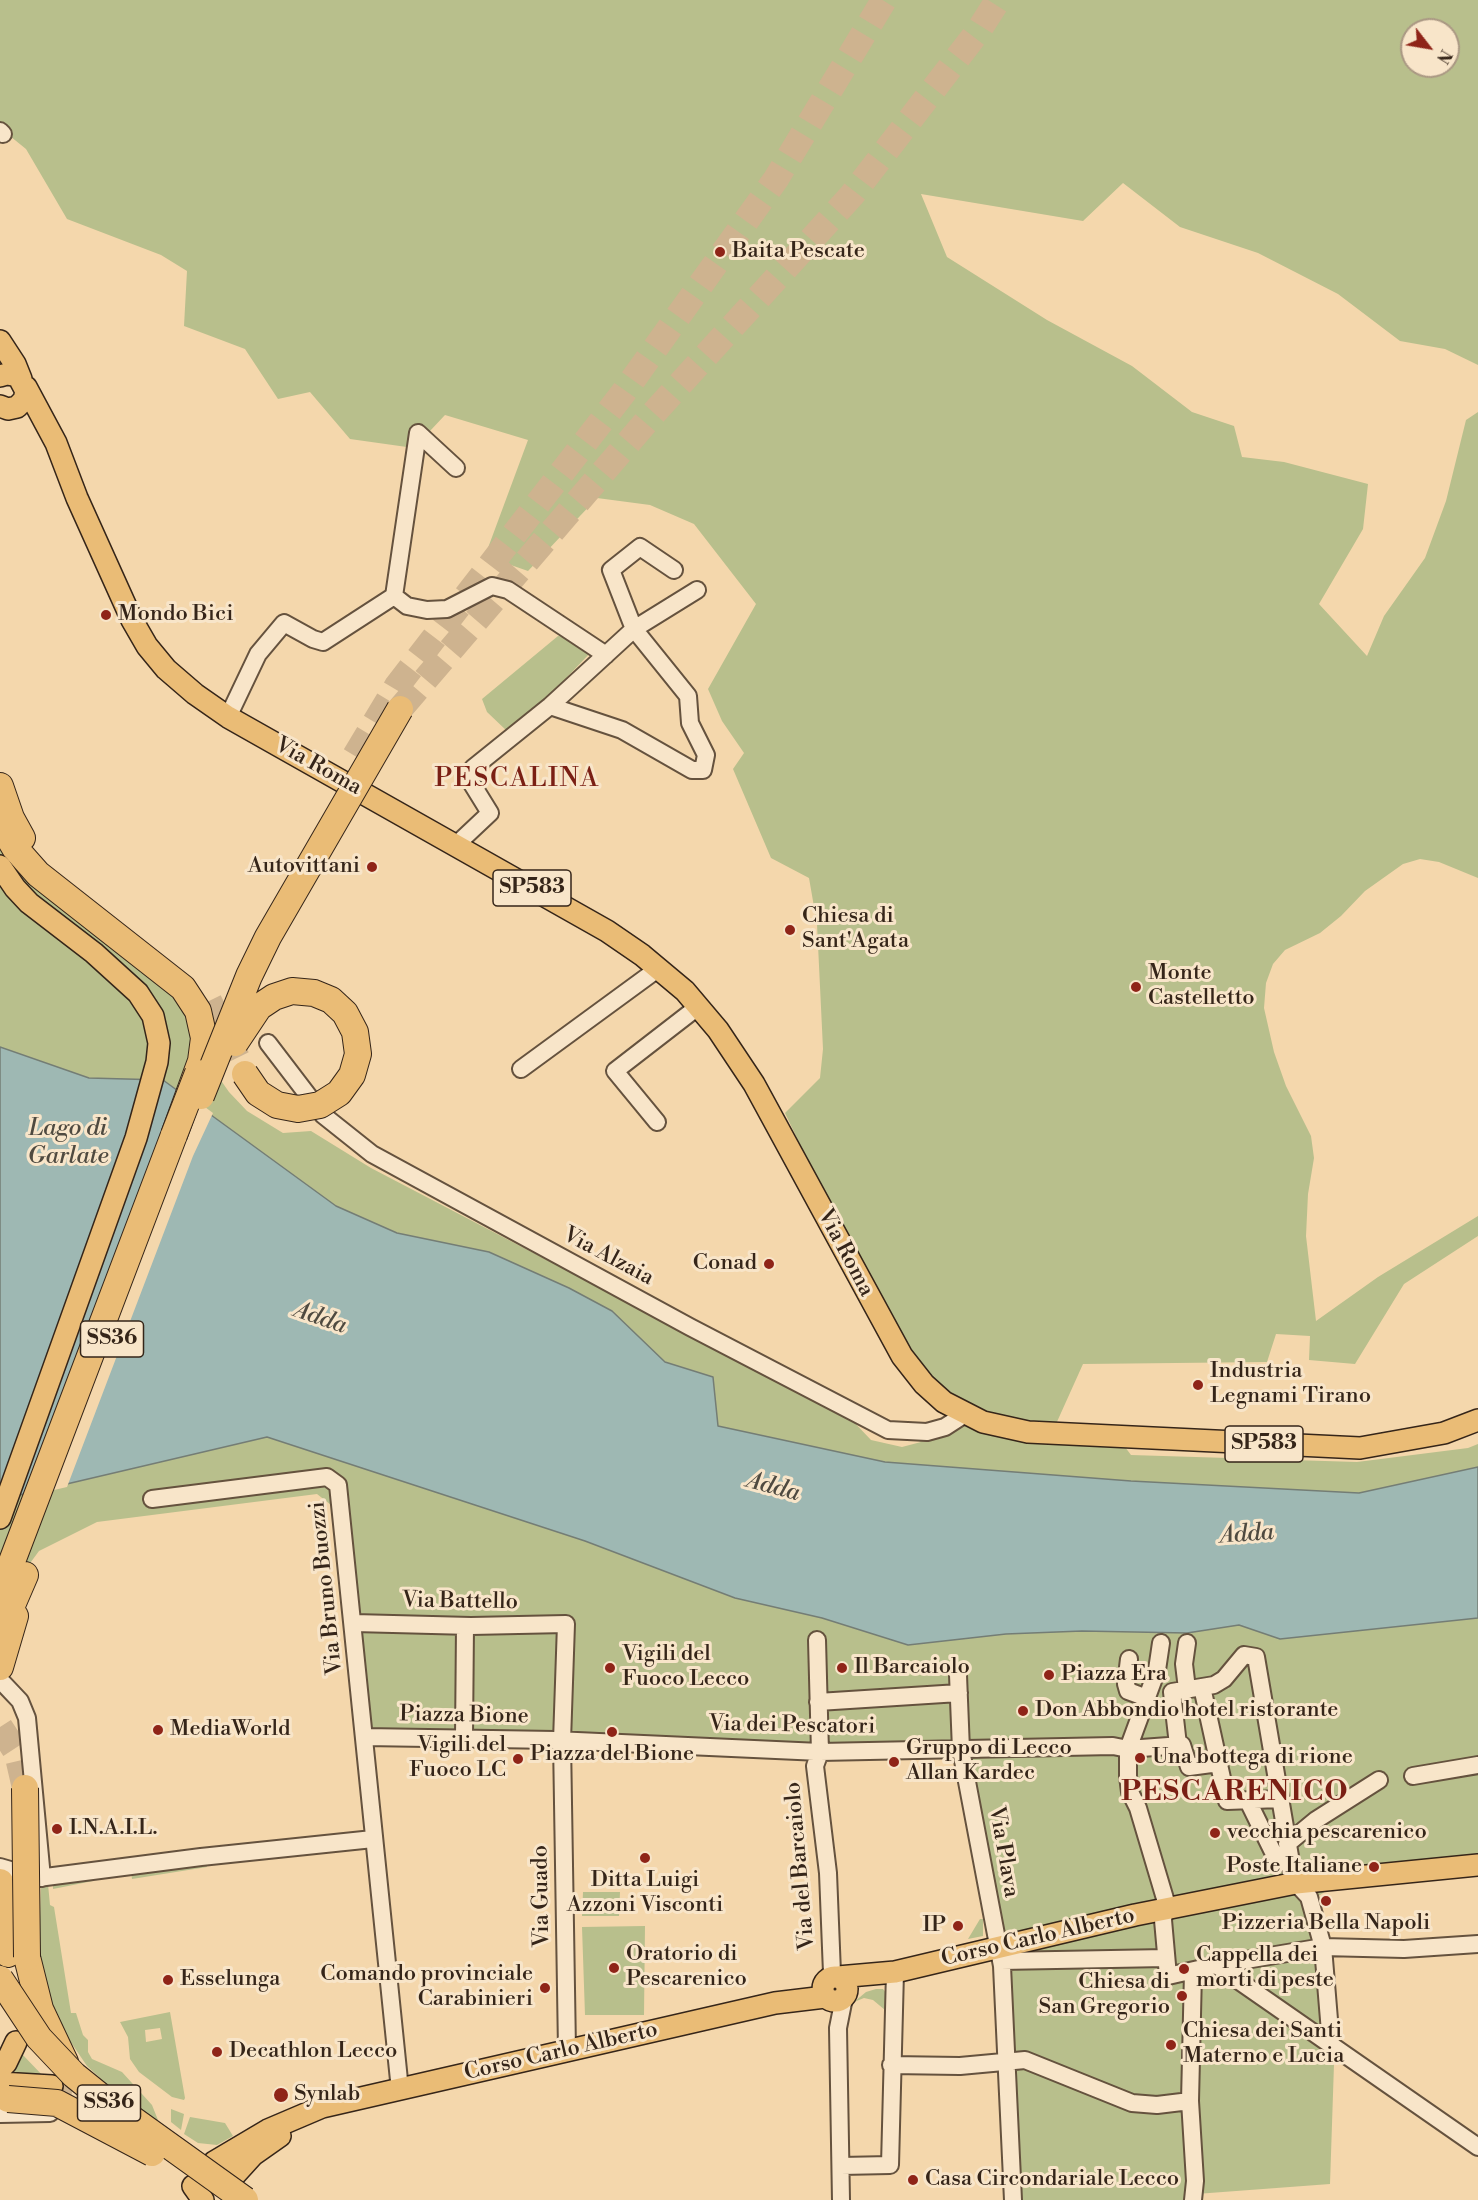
<!DOCTYPE html>
<html>
<head>
<meta charset="utf-8">
<style>
  body { margin:0 }
  #map { position:relative; width:1478px; height:2200px; overflow:hidden; background:#f4d7ac; font-family:"Libre Bodoni",serif }
  canvas { display:block }
  .north { position:absolute; left:1400px; top:18px; width:60px; height:60px; box-sizing:border-box; background:#f8e5c9; border:2px solid #aa9883; border-radius:50%; rotate:121deg; font-size:16px; font-weight:700; line-height:24px; text-align:center; color:#352519 }
  .north::after { content:''; display:block; margin:auto; width:21px; height:27px; background:#8f2418; clip-path:polygon(50% 0,100% 100%,50% 72%,0 100%) }
</style>
</head>
<body>
<div id="map">
<canvas width="1478" height="2200"></canvas>
<div class="north">N</div>
</div>
<script>
const ctx = document.querySelector('canvas').getContext('2d');
ctx.lineJoin = 'round';
function fillPath(path, color) {
  ctx.fillStyle = color;
  ctx.fill(path, 'evenodd');
}
function toPath(rows) {
  const path = new Path2D();
  for (const r of rows) {
    if (r.length === 3) {
      path.moveTo(r[0] + r[2], r[1]);
      path.arc(r[0], r[1], r[2], 0, 2 * Math.PI);
      continue;
    }
    path.moveTo(r[0], r[1]);
    for (let i = 2; i < r.length; i += 2) path.lineTo(r[i], r[i + 1]);
  }
  return path;
}
function stroke(path, color, width, dash) {
  ctx.strokeStyle = color;
  ctx.lineWidth = width;
  ctx.lineCap = dash ? 'butt' : 'round';
  ctx.setLineDash(dash || []);
  ctx.stroke(path);
}
function drawText(font, color, halo, rows, align = 'center') {
  ctx.font = font + ' "Libre Bodoni",serif';
  ctx.lineWidth = 6;
  ctx.setLineDash([]);
  ctx.textBaseline = 'middle';
  ctx.strokeStyle = halo;
  ctx.fillStyle = color;
  for (const [text, x, y, turn = 0] of rows) {
    ctx.save();
    ctx.translate(x, y);
    ctx.rotate((+turn || 0) * Math.PI / 180);
    ctx.textAlign = isNaN(turn) ? turn : align;
    if (halo) ctx.strokeText(text, 0, 0);
    ctx.fillText(text, 0, 0);
    ctx.restore();
  }
}
fillPath(toPath([
  [0,0,1478,0,1478,365,1445,349,1400,341,1338,294,1258,253,1180,227,1123,183,1083,221,921,194,947,257,1047,320,1132,366,1192,412,1234,426,1242,457,1284,462,1368,484,1363,529,1319,604,1367,656,1384,616,1425,558,1446,501,1466,420,1478,412,1478,878,1439,862,1420,859,1403,864,1365,891,1341,916,1320,933,1285,950,1273,964,1266,983,1264,1008,1274,1052,1286,1086,1311,1136,1314,1158,1308,1194,1306,1236,1316,1321,1378,1277,1478,1216,1478,1236,1404,1284,1355,1364,1309,1360,1310,1336,1276,1334,1267,1362,1083,1364,1056,1424,1023,1421,992,1414,964,1402,946,1391,922,1367,907,1344,814,1174,785,1113,820,1078,823,1049,817,924,809,878,771,858,733,769,744,753,722,721,708,689,756,604,694,524,650,505,597,498,528,571,485,556,528,440,445,415,414,448,350,439,310,392,278,399,245,349,184,326,187,271,161,255,67,219,26,149,0,128],
  [1412,30,1448,30,1448,66,1412,66],
  [558,636,570,637,591,652,551,694,508,732,487,712,482,699],
  [0,838,180,994,201,1052,229,1092,247,1111,283,1133,311,1131,371,1168,851,1419,871,1440,902,1447,921,1442,911,1438,962,1424,994,1435,1046,1443,1125,1447,1131,1455,1357,1462,1468,1448,1478,1444,1478,1862,1342,1880,1307,1904,1325,1947,1327,2035,1334,2064,1330,2184,1196,2194,1195,2200,1012,2200,997,1926,959,1752,818,1761,365,1735,340,1512,317,1494,97,1522,39,1551,0,1604],
  [206,1863,207,1867,132,1879,131,1872],
  [93,1877,93,1881,53,1889,53,1884],
  [48,1884,50,1905,54,1907,71,2013,76,2013,83,2035,88,2040,88,2052,92,2059,122,2072,152,2105,160,2125,123,2099,87,2066,68,2038,47,1996,39,1952,41,1885],
  [583,1892,620,1892,619,1916,582,1916],
  [980,1919,983,1919,983,1936,968,1939],
  [645,1926,644,2015,585,2015,582,1927],
  [876,1989,883,1989,886,1993,885,2010,873,2000,864,1998,854,2002,866,1992],
  [170,2012,185,2098,184,2100,172,2097,139,2072,130,2059,128,2037,120,2022],
  [160,2028,162,2039,146,2042,145,2030],
  [21,2053,45,2078,18,2078,11,2070],
  [171,2109,184,2114,181,2130,171,2122],
  [190,2117,225,2123,233,2136,217,2145,198,2143,184,2134]
]), '#b8bf8c');
const water = toPath([
  [0,1047,89,1078,163,1080,336,1206,397,1233,489,1252,569,1288,612,1311,665,1362,713,1377,718,1426,885,1462,1131,1481,1359,1493,1478,1467,1478,1618,1280,1639,1239,1625,1187,1633,1082,1631,1006,1634,908,1645,822,1618,735,1598,585,1541,267,1437,7,1498,0,1504,0,1047]
]);
fillPath(water, '#9eb8b3');
stroke(water, '#747d75', 1.5);
fillPath(toPath([
  [181,1089,213,1113,193,1156,67,1487,28,1496]
]), '#f4d7ac');
stroke(toPath([
  [52,2086,84,2094,96,2103]
]), '#ceb38f', 21, [21, 10]);
stroke(toPath([
  [400,709,652,415,852,195,979,30,998,0],
  [355,756,397,686,624,392,776,179,884,0],
  [209,1001,237,1058],
  [0,1727,17,1753,25,1788]
]), '#ceb38f', 26, [26, 13]);
const minor = toPath([
  [0,131,3,134],
  [674,570,640,547,611,570,634,629,697,590],
  [394,596,407,606,427,610,447,609,492,586,508,590,606,655],
  [228,717,258,654,284,623,313,639,323,642,394,596,418,433,456,468],
  [456,845,490,813,469,779,473,768,550,706,634,629,688,696,690,723,706,755,703,770,692,770,622,730,550,706],
  [268,1043,323,1115,372,1154,690,1327,888,1430,927,1432,945,1427,965,1414],
  [521,1069,659,968],
  [657,1122,615,1071,699,1006],
  [152,1499,327,1477,338,1485,400,2090],
  [354,1623,471,1626,566,1624,562,1741,567,2050],
  [817,1640,820,1752,815,1766,828,1873,832,1973,838,1977],
  [1161,1643,1157,1670,1128,1749,1128,1776,1130,1792,1138,1808,1166,1902,1163,1920,1168,1976,1216,1965,1323,1947,1404,1949,1478,1944],
  [1129,1659,1126,1684,1128,1691,1147,1698],
  [958,1675,961,1750,1002,1966,1013,2200],
  [3,1683,20,1701,27,1718,42,1878],
  [1202,1687,1227,1801,1280,1799],
  [1187,1689,1184,1664,1187,1643],
  [818,1702,959,1693],
  [365,1737,555,1740,820,1752,1113,1746,1128,1749,1182,1745,1189,1767,1219,1763],
  [464,1738,465,1626],
  [1178,1745,1172,1692,1214,1685,1224,1679,1244,1655,1256,1657,1292,1868,1296,1883,1309,1897,1323,1947,1331,2044],
  [1413,1776,1478,1765],
  [1248,1801,1273,1852,1292,1868],
  [1287,1844,1316,1820,1379,1780],
  [0,1867,38,1878,201,1857,373,1839],
  [1001,1961,1166,1958],
  [1216,1965,1478,2147],
  [1193,1972,1190,2101,1195,2181,1193,2200],
  [891,2065,960,2066,1025,2060,1132,2103,1157,2105,1190,2101],
  [0,2114,50,2113],
  [841,2166,890,2165,895,1972],
  [841,2200,838,2028,844,1998]
]);
const major = toPath([
  [0,341,15,364,21,379],
  [0,376,7,374,18,376,26,391,24,400,17,407,8,409,0,406],
  [26,387,56,443,77,498,132,620,147,646,166,669,195,694,228,717,607,931,642,955,685,991,718,1030,754,1084,902,1356,924,1384,944,1402,983,1422,1028,1432,1360,1448,1444,1433,1478,1420],
  [0,866,15,888,29,903,94,953,138,993,153,1016,159,1043,157,1062,136,1138,0,1518],
  [835,1989,12],
  [838,1977,895,1972,1135,1915,1296,1883,1478,1865],
  [0,2069,6,2063,16,2042],
  [0,2083,52,2086],
  [214,2162,268,2130,322,2107,775,2003,825,1997],
  [214,2162,226,2167,233,2177,253,2155,280,2136],
  [193,2186,203,2200]
]);
const highway = toPath([
  [0,786,11,818,22,838],
  [0,823,15,848,38,874,183,988,198,1011,204,1038,201,1061,174,1135,0,1593],
  [0,1633,25,1575],
  [0,1667,15,1616],
  [0,1882,8,1954],
  [27,1957,40,2009,65,2062]
]);
stroke(minor, '#65523e', 20);
stroke(major, '#352519', 24);
stroke(highway, '#352519', 28);
stroke(minor, '#f8e5c9', 16);
stroke(major, '#eabc76', 21);
stroke(highway, '#eabc76', 26);
const highwayBridge = toPath([
  [235,1043,259,1007,274,997,292,991,314,993,331,1000,345,1013,355,1032,358,1054,352,1075,339,1093,320,1105,298,1109,277,1105,258,1093,245,1074],
  [201,1096,249,976,268,937,400,709],
  [174,1135,198,1073],
  [25,1788,27,1957],
  [0,1979,39,2038,74,2075,100,2096,245,2200],
  [8,2099,57,2103,152,2153]
]);
stroke(highwayBridge, '#352519', 28, []);
stroke(highwayBridge, '#eabc76', 26);
for (const [x, y, r, color] of [
  [720,252,6,"#8f2418"],
  [106,615,6,"#8f2418"],
  [372,867,6,"#8f2418"],
  [790,930,6,"#8f2418"],
  [1136,987,6,"#8f2418"],
  [769,1264,6,"#8f2418"],
  [1198,1385,6,"#8f2418"],
  [610,1668,6,"#8f2418"],
  [842,1668,6,"#8f2418"],
  [1049,1675,6,"#8f2418"],
  [1023,1711,6,"#8f2418"],
  [158,1730,6,"#8f2418"],
  [612,1732,6,"#8f2418"],
  [1140,1758,6,"#8f2418"],
  [518,1759,6,"#8f2418"],
  [894,1762,6,"#8f2418"],
  [57,1829,6,"#8f2418"],
  [1215,1833,6,"#8f2418"],
  [645,1858,6,"#8f2418"],
  [1374,1867,6,"#8f2418"],
  [1326,1901,6,"#8f2418"],
  [958,1926,6,"#8f2418"],
  [614,1968,6,"#8f2418"],
  [1184,1969,6,"#8f2418"],
  [168,1980,6,"#8f2418"],
  [545,1988,6,"#8f2418"],
  [1182,1996,6,"#8f2418"],
  [1171,2045,6,"#8f2418"],
  [217,2052,6,"#8f2418"],
  [281,2095,8,"#8f2418"],
  [913,2180,6,"#8f2418"]
]) {
  const dot = new Path2D();
  dot.arc(x, y, r, 0, 2 * Math.PI);
  ctx.fillStyle = color;
  ctx.fill(dot);
  stroke(dot, '#f8e5c9', 2);
}
for (const [x, y, w] of [
  [532,888,78],
  [112,1339,63],
  [1264,1444,78],
  [109,2103,63]
]) {
  const box = new Path2D();
  box.roundRect(x - w / 2, y - 18, w, 36, 4.5);
  ctx.fillStyle = '#f8e5c9';
  ctx.fill(box);
  stroke(box, '#352519', 1.5);
}
drawText('bold 21px', '#352519', null, [
  ["SP583",532,888],
  ["SS36",112,1339],
  ["SP583",1264,1444],
  ["SS36",109,2103]
]);
drawText('22px', '#352519', '#f8e5c9', [
  ["Baita Pescate",732,252],
  ["Mondo Bici",118,615],
  ["Autovittani",360,867,"right"],
  ["Chiesa di",802,917],
  ["Sant'Agata",802,942],
  ["Monte",1148,974],
  ["Castelletto",1148,999],
  ["Conad",757,1264,"right"],
  ["Industria",1210,1372],
  ["Legnami Tirano",1210,1397],
  ["Vigili del",622,1655],
  ["Fuoco Lecco",622,1680],
  ["Il Barcaiolo",854,1668],
  ["Piazza Era",1061,1675],
  ["Don Abbondio hotel ristorante",1035,1711],
  ["MediaWorld",170,1730],
  ["Vigili del",506,1746,"right"],
  ["Fuoco LC",506,1771,"right"],
  ["Gruppo di Lecco",906,1749],
  ["Allan Kardec",906,1774],
  ["Piazza del Bione",612,1755,"center"],
  ["Una bottega di rione",1152,1758],
  ["I.N.A.I.L.",69,1829],
  ["vecchia pescarenico",1227,1833],
  ["Poste Italiane",1362,1867,"right"],
  ["Ditta Luigi",645,1881,"center"],
  ["Azzoni Visconti",645,1906,"center"],
  ["Pizzeria Bella Napoli",1326,1924,"center"],
  ["IP",946,1926,"right"],
  ["Oratorio di",626,1955],
  ["Pescarenico",626,1980],
  ["Cappella dei",1196,1956],
  ["morti di peste",1196,1981],
  ["Comando provinciale",533,1975,"right"],
  ["Carabinieri",533,2000,"right"],
  ["Esselunga",180,1980],
  ["Chiesa di",1170,1983,"right"],
  ["San Gregorio",1170,2008,"right"],
  ["Chiesa dei Santi",1183,2032],
  ["Materno e Lucia",1183,2057],
  ["Decathlon Lecco",229,2052],
  ["Synlab",294,2095],
  ["Casa Circondariale Lecco",925,2180]
], 'left');
drawText('22px', '#352519', '#f8e5c9', [
  ["Via Roma",318,767,29],
  ["Via Roma",845,1253,62],
  ["Via Alzaia",608,1257,28],
  ["Via Bruno Buozzi",327,1588,-96],
  ["Via Battello",460,1602,1],
  ["Piazza Bione",464,1716,1],
  ["Via dei Pescatori",792,1726,1],
  ["Via Plava",1003,1852,80],
  ["Via del Barcaiolo",801,1866,-95],
  ["Via Guado",542,1896,-91],
  ["Corso Carlo Alberto",1038,1938,-13],
  ["Corso Carlo Alberto",561,2052,-13]
]);
drawText('italic 24px', '#4f4a40', '#f8e5c9', [
  ["Lago di",68,1129],
  ["Garlate",68,1157],
  ["Adda",320,1319,19],
  ["Adda",773,1488,15],
  ["Adda",1247,1535,-4]
]);
ctx.letterSpacing = '1.5px';
drawText('26px', '#7a1f14', '#f8e5c9', [
  ["PESCALINA",517,780]
]);
ctx.letterSpacing = '0px';
ctx.letterSpacing = '1.5px';
drawText('bold 28px', '#7a1f14', '#f8e5c9', [
  ["PESCARENICO",1235,1793]
]);
ctx.letterSpacing = '0px';
</script>
</body>
</html>
